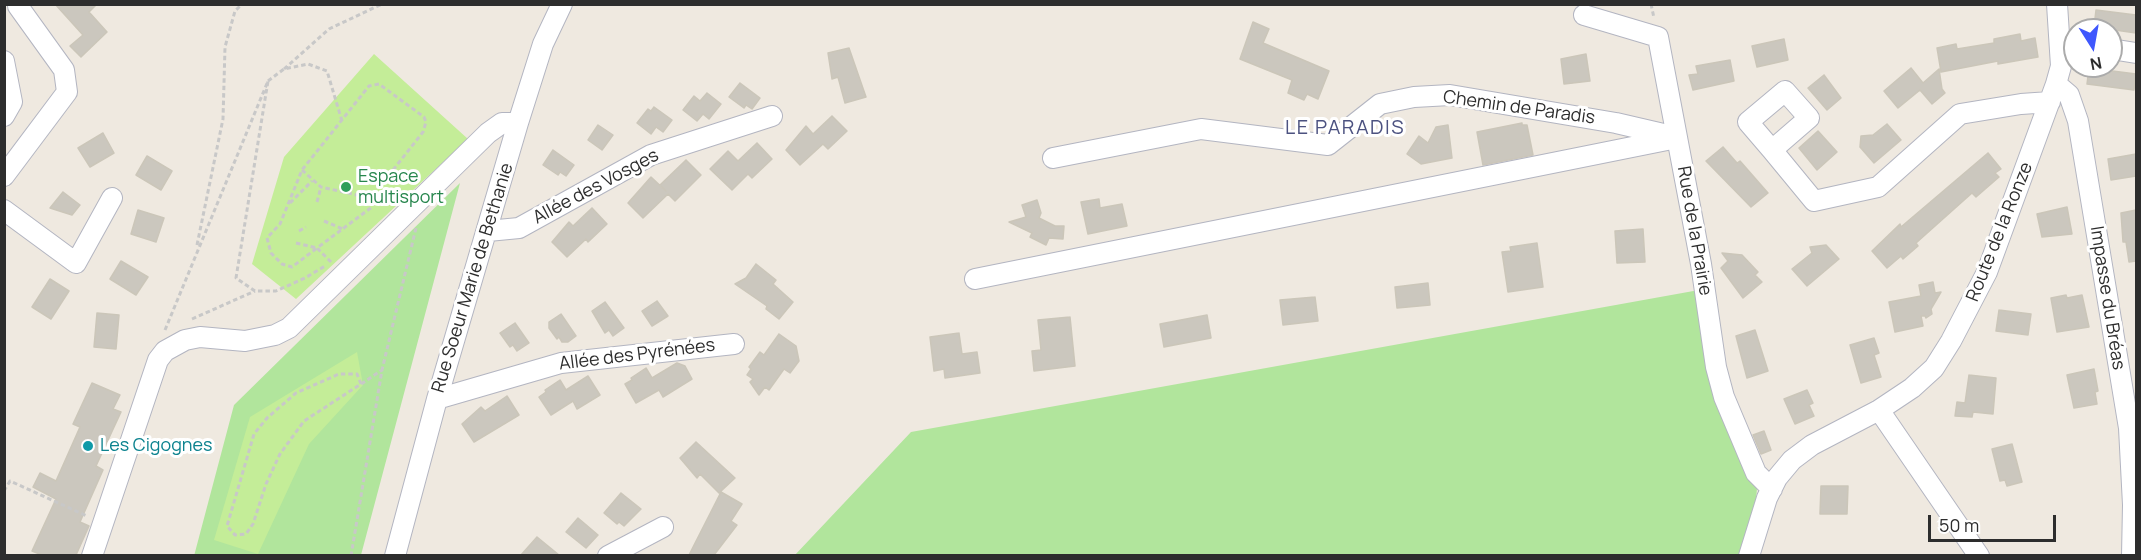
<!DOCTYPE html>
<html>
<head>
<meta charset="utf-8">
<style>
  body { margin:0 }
  #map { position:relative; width:2141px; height:560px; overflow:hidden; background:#efe9e0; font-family:Manrope,sans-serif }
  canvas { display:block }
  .frame { position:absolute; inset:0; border:6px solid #2d2d2d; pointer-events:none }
  .north { position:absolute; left:2063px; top:18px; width:60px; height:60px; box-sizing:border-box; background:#fff; border:2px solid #ababab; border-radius:50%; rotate:169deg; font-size:16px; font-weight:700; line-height:24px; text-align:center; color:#2d2d2d }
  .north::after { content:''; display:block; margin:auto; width:21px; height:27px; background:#3f57fd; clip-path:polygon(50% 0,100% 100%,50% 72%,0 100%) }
  .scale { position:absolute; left:1928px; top:515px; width:128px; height:27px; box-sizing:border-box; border:3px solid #2d2d2d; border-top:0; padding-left:8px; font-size:18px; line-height:21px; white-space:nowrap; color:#2d2d2d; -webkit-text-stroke:4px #fff; paint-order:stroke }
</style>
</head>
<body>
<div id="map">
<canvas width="2141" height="560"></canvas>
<div class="frame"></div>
<div class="north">N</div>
<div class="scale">50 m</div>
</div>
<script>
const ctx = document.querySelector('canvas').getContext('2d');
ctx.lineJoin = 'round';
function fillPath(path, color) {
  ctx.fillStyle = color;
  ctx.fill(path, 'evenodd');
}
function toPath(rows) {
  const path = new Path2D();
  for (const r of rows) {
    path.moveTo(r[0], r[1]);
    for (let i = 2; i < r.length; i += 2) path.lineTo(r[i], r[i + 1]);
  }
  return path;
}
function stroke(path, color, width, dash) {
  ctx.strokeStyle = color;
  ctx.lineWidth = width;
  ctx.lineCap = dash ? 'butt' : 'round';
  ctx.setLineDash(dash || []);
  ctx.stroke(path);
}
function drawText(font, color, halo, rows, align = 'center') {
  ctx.font = font + ' Manrope,sans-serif';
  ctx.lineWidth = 6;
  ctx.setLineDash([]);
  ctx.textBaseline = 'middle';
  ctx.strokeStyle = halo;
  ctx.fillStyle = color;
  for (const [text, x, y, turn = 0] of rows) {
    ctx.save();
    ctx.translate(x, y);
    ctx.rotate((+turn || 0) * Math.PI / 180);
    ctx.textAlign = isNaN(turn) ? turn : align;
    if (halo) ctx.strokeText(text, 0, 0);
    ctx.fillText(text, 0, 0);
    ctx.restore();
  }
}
fillPath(toPath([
  [460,183,361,555,194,556,234,405],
  [1699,290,1757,488,1755,513,1740,555,794,556,911,432]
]), '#b1e59c');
fillPath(toPath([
  [374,54,468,139,296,299,252,264,284,157],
  [357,352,363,385,309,444,258,554,214,540,250,417]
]), '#c4ed98');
const building = toPath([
  [55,4,97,4,89,12,107,32,81,57,70,46,83,35,55,4],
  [2096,10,2136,15,2136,33,2094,27,2096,10],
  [1253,22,1269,29,1263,43,1329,71,1318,99,1307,94,1304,100,1288,93,1292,80,1240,59,1253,22],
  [2020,34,2021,41,2035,38,2038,57,1998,64,1998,61,1941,72,1937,48,1956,44,1957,49,1994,43,1994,39,2020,34],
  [1784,39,1788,60,1757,67,1752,46,1784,39],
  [849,48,866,97,845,103,838,77,832,79,828,53,849,48],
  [1586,54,1590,81,1564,84,1561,59,1586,54],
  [1730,60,1734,81,1693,90,1689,75,1698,74,1696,66,1730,60],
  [1911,68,1923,83,1939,69,1942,89,1945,93,1932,104,1920,90,1898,108,1884,91,1911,68],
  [2089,68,2136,74,2134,90,2087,84,2089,68],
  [1824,75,1841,98,1827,110,1808,88,1824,75],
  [740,83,760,98,752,109,746,105,744,108,729,97,740,83],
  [707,93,721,104,709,119,703,114,697,121,683,110,694,96,700,101,707,93],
  [654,107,672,120,663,132,656,127,651,134,637,123,648,109,651,111,654,107],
  [832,116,847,131,828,149,823,144,800,165,786,150,806,126,813,134,832,116],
  [1522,123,1522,125,1527,125,1533,155,1483,165,1477,132,1522,123],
  [1887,124,1901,140,1874,163,1860,147,1861,136,1873,135,1887,124],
  [598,125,613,135,602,150,588,140,598,125],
  [1448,125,1452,158,1421,164,1407,154,1419,136,1428,143,1436,127,1448,125],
  [1818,131,1837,152,1817,170,1799,148,1818,131],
  [103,133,114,153,90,167,78,148,103,133],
  [757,143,772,159,752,178,748,174,732,190,710,169,728,151,738,161,757,143],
  [1723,147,1737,163,1740,161,1768,193,1751,207,1706,161,1723,147],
  [553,150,574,165,566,176,560,172,558,175,543,165,553,150],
  [1988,153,2001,169,1995,173,1999,177,1976,197,1972,193,1916,243,1918,246,1903,259,1901,256,1887,268,1872,251,1900,224,1901,227,1988,153],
  [2136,154,2136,176,2111,180,2108,159,2136,154],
  [147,156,172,171,161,190,136,175,147,156],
  [686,160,701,175,675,201,668,194,643,218,628,203,651,177,666,191,660,185,686,160],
  [63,192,80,205,72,215,50,208,63,192],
  [1099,199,1100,208,1122,204,1127,226,1088,234,1081,202,1099,199],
  [1037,200,1041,213,1039,218,1055,226,1064,226,1063,239,1049,238,1046,245,1030,237,1032,233,1009,222,1026,217,1022,205,1037,200],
  [2067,207,2072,234,2042,237,2037,214,2067,207],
  [592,208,607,224,588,242,586,239,567,257,552,242,569,222,573,226,592,208],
  [138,210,164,218,156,242,131,234,138,210],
  [2136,210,2136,261,2129,262,2126,242,2123,242,2121,213,2136,210],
  [1643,229,1645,262,1617,263,1615,231,1643,229],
  [1537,243,1543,287,1508,292,1502,252,1511,251,1510,247,1537,243],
  [1826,245,1839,259,1807,286,1792,269,1812,253,1810,247,1826,245],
  [1722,253,1742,255,1758,272,1755,275,1762,282,1743,298,1721,268,1728,261,1722,253],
  [121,261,148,277,136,295,110,279,121,261],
  [756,264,776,280,773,284,793,302,779,319,766,309,767,306,735,284,746,278,756,264],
  [50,279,69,291,51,319,32,307,50,279],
  [1933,282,1935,293,1941,292,1931,309,1932,314,1926,318,1925,316,1921,316,1923,326,1895,332,1889,302,1921,296,1919,285,1933,282],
  [1428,283,1430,305,1397,308,1395,287,1428,283],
  [2066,295,2067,298,2082,295,2089,327,2057,332,2051,298,2066,295],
  [1315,297,1318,321,1283,325,1280,300,1315,297],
  [657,301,668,316,652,326,642,311,657,301],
  [605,302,624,328,613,336,609,330,605,333,592,311,605,302],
  [1999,310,2031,314,2028,335,1996,331,1999,310],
  [97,313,119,315,116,349,94,347,97,313],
  [561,314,576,336,568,342,562,342,559,337,557,339,549,328,549,322,561,314],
  [1207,315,1211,338,1164,347,1160,324,1207,315],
  [1070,317,1075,366,1034,371,1032,351,1041,350,1038,320,1070,317],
  [515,323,529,343,517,351,513,345,510,347,500,333,515,323],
  [1755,330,1768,371,1747,378,1736,336,1755,330],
  [959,333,962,354,977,352,980,373,945,378,944,369,934,371,930,337,959,333],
  [779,334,796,346,799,361,790,373,784,369,769,390,765,387,759,395,750,382,753,379,747,375,751,369,749,367,760,352,764,355,779,334],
  [1874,338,1879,353,1874,355,1881,377,1861,383,1850,345,1874,338],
  [677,363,685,366,692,379,663,397,659,390,636,403,625,384,632,380,631,378,646,368,652,378,677,363],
  [2094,369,2098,391,2095,392,2097,404,2074,408,2067,375,2094,369],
  [1969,375,1996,378,1993,414,1973,412,1972,417,1955,416,1957,402,1965,403,1969,375],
  [588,376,600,395,577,409,573,401,551,415,539,397,546,392,545,390,560,380,566,390,588,376],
  [92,383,120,395,113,409,121,412,96,466,103,470,80,522,89,526,76,555,42,555,32,551,56,499,33,487,40,473,56,481,80,427,73,424,92,383],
  [1807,390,1813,403,1809,405,1814,416,1795,424,1784,399,1807,390],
  [507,396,519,415,474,442,462,424,481,407,485,411,507,396],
  [1764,431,1771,450,1761,454,1753,435,1764,431],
  [696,442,735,478,719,493,700,474,697,478,680,458,696,442],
  [2012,444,2022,482,2007,486,2005,480,2000,481,1992,449,2012,444],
  [1821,486,1848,486,1847,514,1820,514,1821,486],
  [721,492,742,504,731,521,737,525,714,555,689,555,721,492],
  [621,493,641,509,624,526,619,522,617,524,604,513,621,493],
  [578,518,598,535,586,548,566,532,578,518],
  [537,537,559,555,521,555,537,537]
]);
fillPath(building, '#cbc7be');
stroke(building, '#cbc6b9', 1.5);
const minor = toPath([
  [1584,15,1658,37,1701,264,1716,367,1724,397,1756,473,1772,489],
  [2111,49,2136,53],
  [4,61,12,102,4,116],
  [2056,84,2069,95,2078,121,2129,428,2133,505,2132,556],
  [1772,150,1809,118,1785,91,1748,122,1772,150,1814,201,1878,187,1960,114,2021,104,2050,102],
  [1053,158,1201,129,1328,145,1380,104,1414,97,1450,95,1616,123,1672,136],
  [4,176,67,92,64,70,18,6],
  [4,210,76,263,112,198],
  [488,231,519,228,651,155,772,116],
  [975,279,1677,138],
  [437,399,561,363,734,344],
  [1879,410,1979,556],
  [92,556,158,360,165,351,185,340,200,337,245,341,275,335,289,328,488,133,502,123,518,123],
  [395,556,437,399,518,123,543,44,562,4],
  [608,556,663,527],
  [1749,556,1767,498,1777,478,1792,460,1812,445,1879,410,1912,388,1934,368,1951,341,1987,272,2056,84,2061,66,2057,4]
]);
stroke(minor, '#b3b5c1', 22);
stroke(toPath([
  [1651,4,1654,18],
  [284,69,329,29,382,4],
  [268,81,284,69,308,64,327,71,342,121],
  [302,170,321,187,375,199],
  [317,202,321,187],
  [290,203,312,181],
  [324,221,343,229],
  [299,231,306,227],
  [296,243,317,248,292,267,282,264,271,253,267,238,280,224,302,170,369,86,379,84,424,117,426,122,423,132,382,184],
  [197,245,223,119,225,47,235,11,242,4],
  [331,262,317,248,372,207,375,199,388,199,393,202],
  [192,319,255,291],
  [165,330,268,81,236,278,255,291,276,291,305,278,325,266],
  [361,384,357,374,339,374,296,393,267,418,254,434,227,526,235,535,246,534,253,524,266,484,280,454,304,421,361,384,382,370],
  [4,491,10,481,87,516],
  [351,556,382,370,416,228]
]), '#c8c8c8', 3, [4.5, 3]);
stroke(minor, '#fff', 20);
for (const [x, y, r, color] of [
  [346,187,6,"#2e9e5b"],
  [88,446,6,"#0f9aa8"]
]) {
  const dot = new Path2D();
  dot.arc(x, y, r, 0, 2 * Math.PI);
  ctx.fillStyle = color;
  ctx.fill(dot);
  stroke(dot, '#fff', 2);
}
drawText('18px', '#2d2d2d', '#fff', [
  ["Chemin de Paradis",1519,108,8],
  ["Allée des Vosges",596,187,-28],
  ["Rue de la Prairie",1694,231,80],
  ["Route de la Ronze",2000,232,-68],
  ["Rue Soeur Marie de Bethanie",473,278,-73],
  ["Impasse du Bréas",2107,298,81],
  ["Allée des Pyrénées",637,355,-7]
]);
drawText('18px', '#27864d', '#fff', [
  ["Espace",358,177],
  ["multisport",358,198]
], 'left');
drawText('18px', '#0d838f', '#fff', [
  ["Les Cigognes",100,446]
], 'left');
ctx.letterSpacing = '1.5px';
drawText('20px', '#4c5280', '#fff', [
  ["LE PARADIS",1345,128]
]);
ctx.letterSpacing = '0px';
</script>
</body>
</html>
